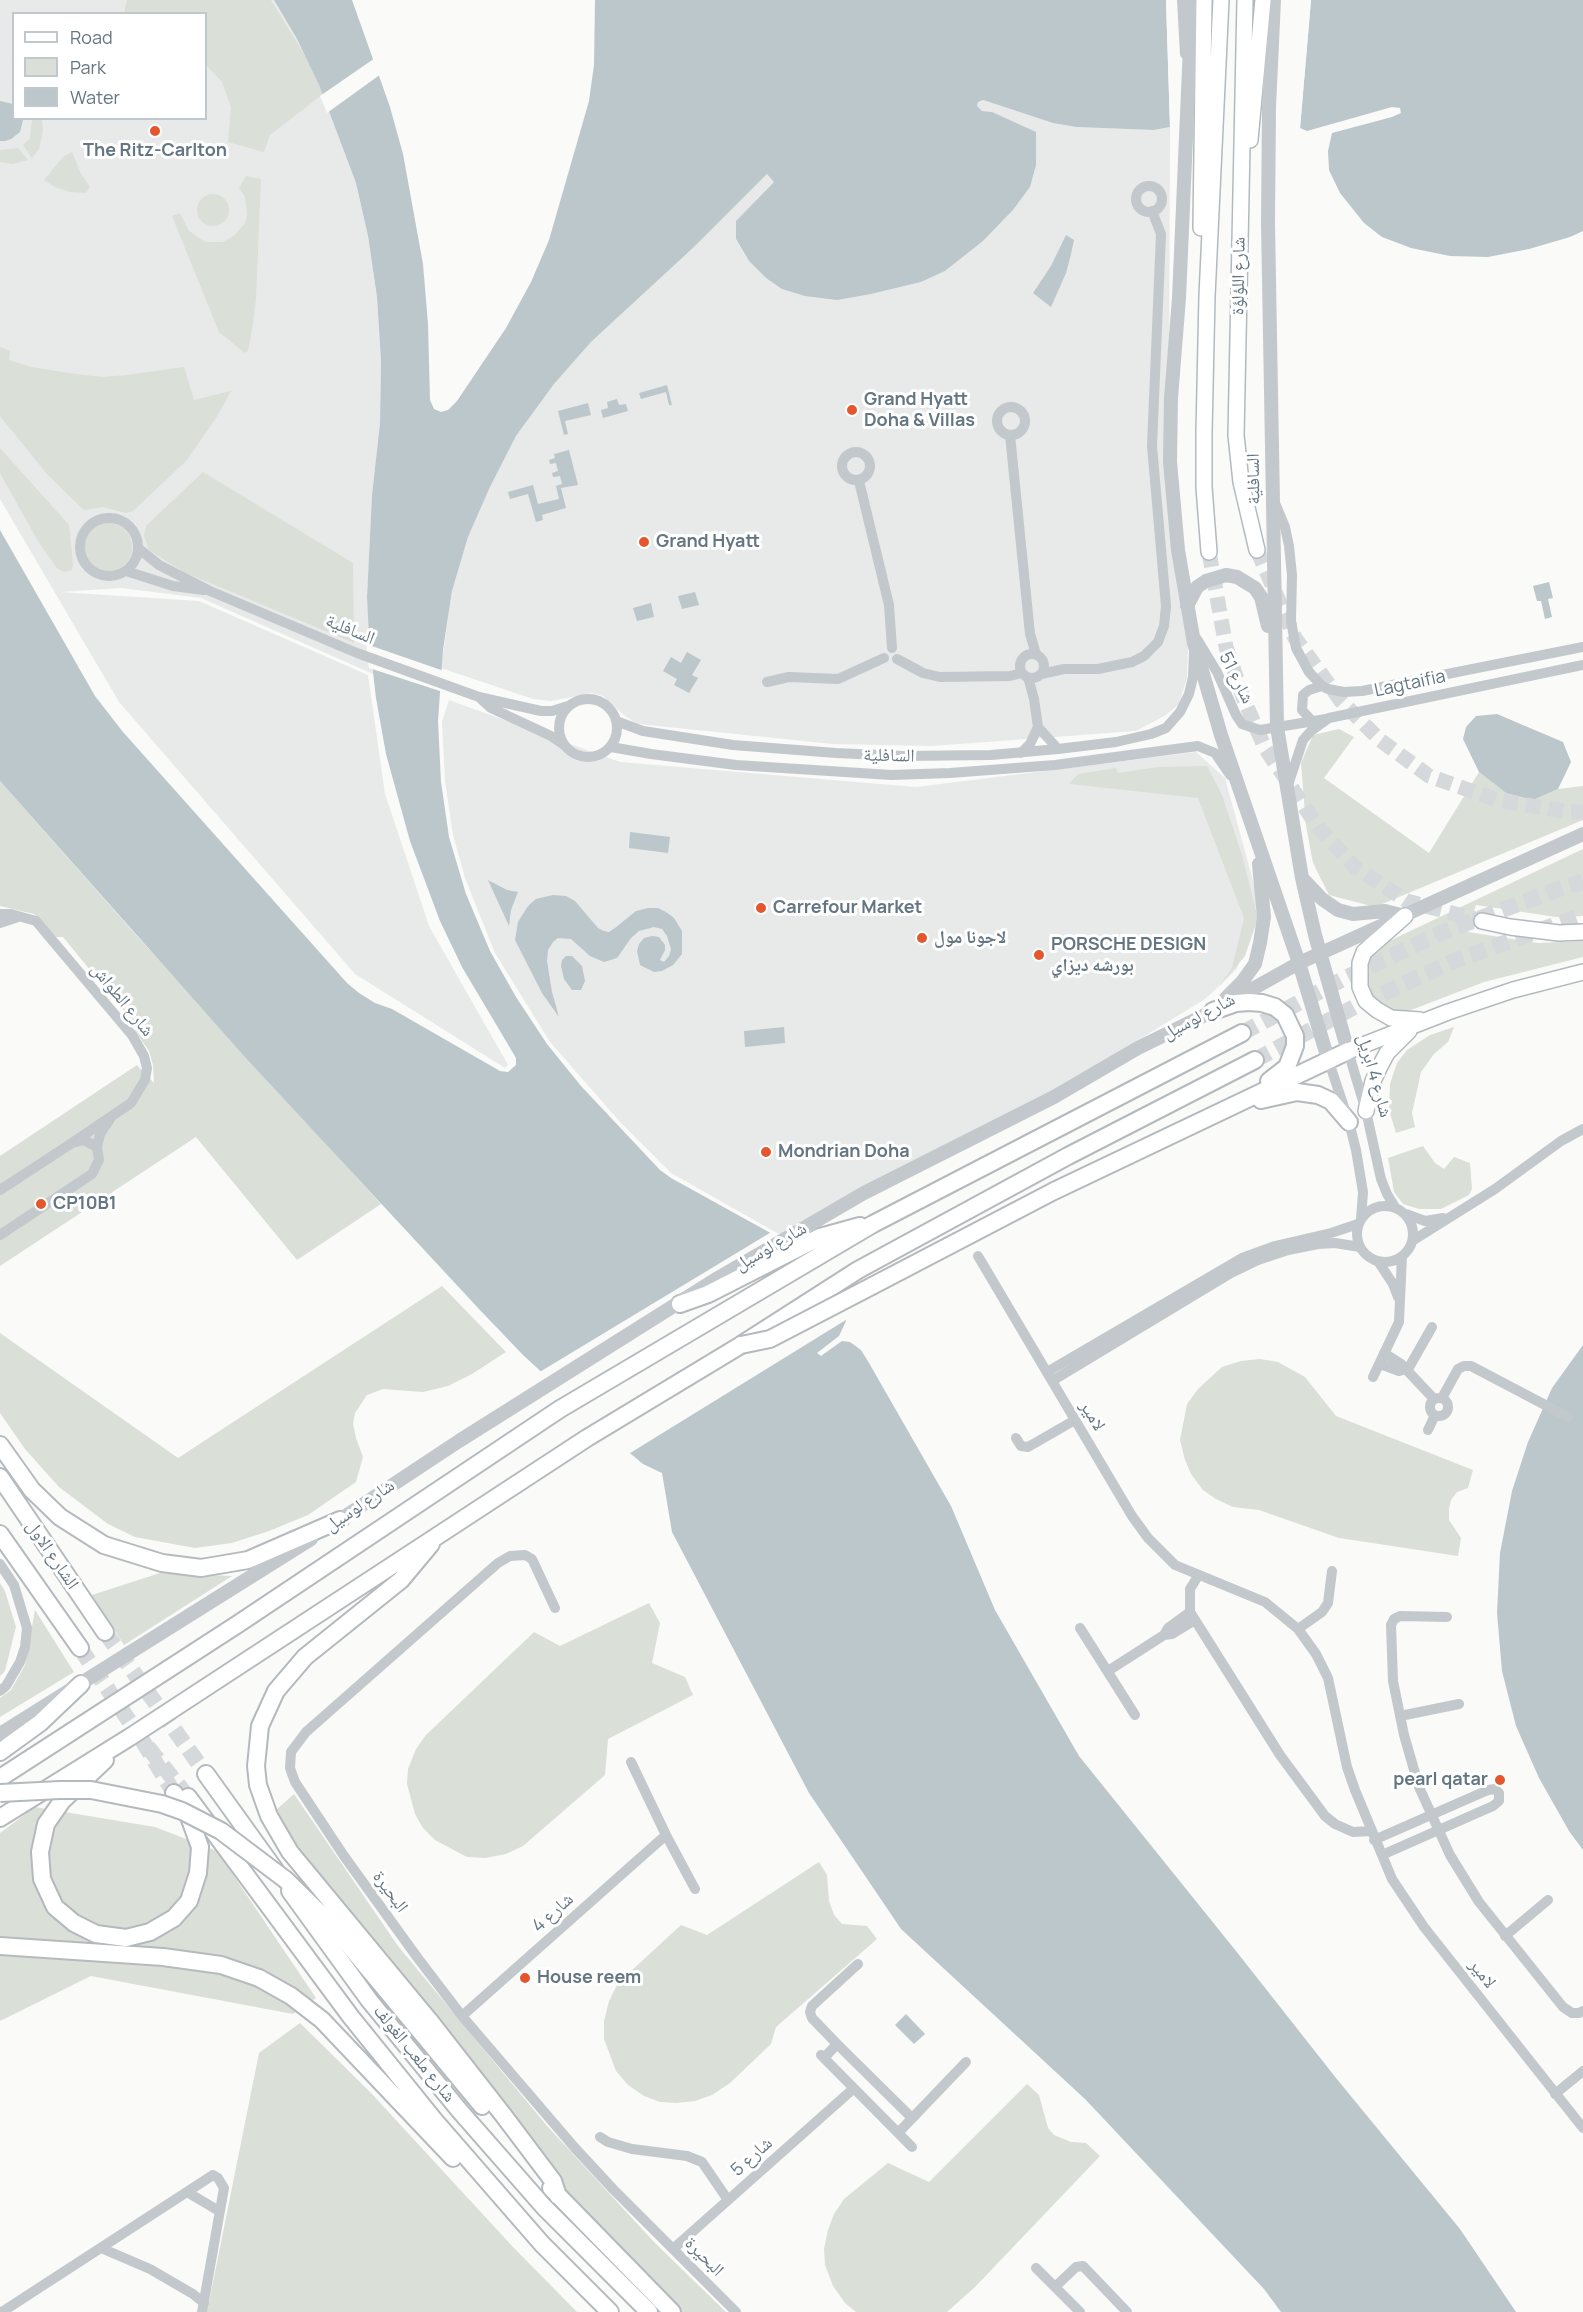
<!DOCTYPE html>
<html>
<head>
<meta charset="utf-8">
<style>
  body { margin:0 }
  #map { position:relative; width:1583px; height:2312px; overflow:hidden; background:#fafaf8; font-family:Manrope,sans-serif }
  canvas { display:block }
  .legend { position:absolute; left:12px; top:12px; width:195px; height:108px; box-sizing:border-box; background:#fff; border:2px solid #c1c8cd; margin:0; padding:8px 10px; list-style:none; font-size:18px; color:#657683 }
  .legend li { display:flex; align-items:center; gap:12px; height:30px }
  .legend b { width:30px; border:2px solid #c1c8cd }
</style>
</head>
<body>
<div id="map">
<canvas width="1583" height="2312"></canvas>
<ul class="legend">
<li><b style="height:8px;background:#fff"></b>Road</li>
<li><b style="height:16px;background:#dadfd7"></b>Park</li>
<li><b style="height:16px;background:#bbc7cb"></b>Water</li>
</ul>
</div>
<script>
const ctx = document.querySelector('canvas').getContext('2d');
ctx.lineJoin = 'round';
function fillPath(path, color) {
  ctx.fillStyle = color;
  ctx.fill(path, 'evenodd');
}
function toPath(rows) {
  const path = new Path2D();
  for (const r of rows) {
    if (r.length === 3) {
      path.moveTo(r[0] + r[2], r[1]);
      path.arc(r[0], r[1], r[2], 0, 2 * Math.PI);
      continue;
    }
    path.moveTo(r[0], r[1]);
    for (let i = 2; i < r.length; i += 2) path.lineTo(r[i], r[i + 1]);
  }
  return path;
}
function stroke(path, color, width, dash) {
  ctx.strokeStyle = color;
  ctx.lineWidth = width;
  ctx.lineCap = dash ? 'butt' : 'round';
  ctx.setLineDash(dash || []);
  ctx.stroke(path);
}
function drawText(font, color, halo, rows, align = 'center') {
  ctx.font = font + ' Manrope,"Noto Naskh Arabic",sans-serif';
  ctx.lineWidth = 6;
  ctx.setLineDash([]);
  ctx.textBaseline = 'middle';
  ctx.strokeStyle = halo;
  ctx.fillStyle = color;
  for (const [text, x, y, turn = 0] of rows) {
    ctx.save();
    ctx.translate(x, y);
    ctx.rotate((+turn || 0) * Math.PI / 180);
    ctx.textAlign = isNaN(turn) ? turn : align;
    if (halo) ctx.strokeText(text, 0, 0);
    ctx.fillText(text, 0, 0);
    ctx.restore();
  }
}
fillPath(toPath([
  [0,0,274,0,297,39,319,85,356,183,368,236,377,297,381,361,380,423,372,495,367,597,373,674,201,598,122,588,60,592,199,601,368,675,385,794,429,926,508,1065,505,1068,355,974,119,702,0,499],
  [14,14,206,14,206,118,14,118],
  [983,100,1053,123,1076,127,1154,130,1170,127,1169,369,1175,566,1188,646,1187,678,1179,704,1166,715,1136,731,932,746,833,744,648,725,636,723,625,716,603,696,592,693,551,701,533,699,441,668,452,591,468,537,490,487,516,436,554,384,591,342,694,247,768,173,775,181,736,221,736,240,749,261,766,278,837,299,871,294,921,282,945,271,983,241,1013,210,1030,187,992,112,982,111,977,106,978,102],
  [449,700,620,762,916,787,1196,752,1225,778,1258,899,1237,969,1205,999,1070,1082,784,1237,671,1173,621,1123,550,1042,495,953,465,878,453,835,445,781,442,722]
]), '#e8e9e9');
fillPath(toPath([
  [127,0,271,0,307,59,323,94,270,135,264,152,228,142,231,107,222,82,206,65,206,14,124,14],
  [32,119,42,119,43,131,39,149,32,158,23,145,30,138],
  [18,148,28,160,12,164,0,162,0,150],
  [72,152,81,174,90,187,86,193,70,192,55,187,44,180,63,157],
  [246,176,261,179,256,299,252,330,248,350,245,353,219,332,172,216,180,213,189,231,205,242,223,242,235,235,245,223,247,214,245,197,239,188],
  [213,210,16],
  [0,347,10,351,9,360,31,367,75,374,103,377,127,375,184,367,194,400,231,391,216,418,187,460,133,511,126,513,103,507,84,510,47,474,0,416],
  [0,448,69,525,73,565,72,570,64,572,57,568,38,541,0,473],
  [203,472,353,563,354,643,184,572,149,550,144,536,146,526],
  [108,547,24],
  [1339,729,1354,737,1324,778,1429,853,1479,772,1506,793,1533,800,1558,789,1583,786,1583,820,1375,907,1329,895,1313,863,1306,826,1301,763,1313,735],
  [1207,766,1222,795,1241,852,1258,918,1245,956,1217,989,1232,968,1244,918,1198,798,1069,784,1078,774,1116,768,1118,773,1158,767],
  [0,781,136,935,381,1204,297,1260,196,1137,0,1266,0,1156,137,1065,154,1083,153,1065,149,1051,135,1031,136,1026,63,937,56,937,34,914,0,906],
  [1583,849,1583,916,1556,917,1476,905,1468,932,1538,943,1583,941,1583,957,1484,982,1406,1012,1392,1010,1379,1002,1369,992,1366,981,1369,959,1385,943],
  [1454,1027,1448,1042,1434,1054,1421,1072,1412,1113,1415,1127,1396,1133,1389,1110,1390,1084,1397,1063,1407,1050,1430,1035],
  [1423,1146,1435,1163,1444,1169,1454,1157,1470,1163,1472,1189,1469,1195,1441,1209,1419,1209,1403,1204,1394,1192,1388,1158],
  [442,1286,506,1352,472,1374,448,1386,423,1392,383,1389,367,1395,355,1413,353,1424,356,1438,363,1457,356,1482,308,1515,269,1531,232,1543,195,1548,135,1537,108,1524,59,1487,25,1449,0,1413,0,1333,178,1458],
  [1260,1359,1278,1362,1305,1377,1336,1416,1473,1470,1468,1488,1457,1492,1451,1500,1449,1509,1449,1520,1461,1538,1458,1556,1339,1538,1259,1510,1233,1507,1216,1499,1203,1490,1191,1474,1185,1460,1180,1440,1187,1404,1198,1389,1222,1367,1241,1361],
  [160,1573,232,1576,124,1645,92,1595],
  [0,1583,5,1591,16,1627,5,1671,0,1676],
  [649,1603,660,1623,652,1663,685,1677,693,1695,608,1739,605,1775,523,1846,506,1854,485,1858,467,1857,435,1840,423,1828,415,1814,407,1784,408,1769,416,1749,426,1735,534,1632,560,1646],
  [35,1610,74,1672,0,1717,0,1698,11,1690,25,1665],
  [294,1794,398,1946,548,2127,655,2243,726,2312,679,2312,571,2198,481,2079,317,1877,275,1811],
  [35,1807,155,1827,217,1851,316,1998,293,2014,91,1976,0,2021,0,1833],
  [819,1862,827,1875,829,1901,834,1915,842,1924,867,1926,877,1939,776,2027,771,2044,730,2083,712,2095,695,2101,677,2103,660,2102,644,2096,628,2085,616,2071,604,2039,604,2021,609,2001,618,1983,681,1925,707,1935],
  [300,2023,371,2093,513,2247,577,2312,207,2312,259,2053],
  [1027,2084,1039,2095,1048,2128,1054,2135,1071,2142,1086,2143,1100,2156,975,2287,947,2312,856,2312,845,2303,833,2286,825,2265,824,2249,828,2230,834,2214,844,2199,888,2163,929,2182]
]), '#dadfd7');
fillPath(toPath([
  [274,0,352,0,390,107,403,154,423,264,428,324,430,400,434,409,441,412,448,410,457,401,506,328,531,282,549,240,589,101,594,65,595,0,1166,0,1170,127,1154,130,1076,127,1053,123,983,100,978,102,977,106,982,111,992,112,1036,132,1036,165,1030,187,1013,210,983,241,945,271,921,282,871,294,837,300,805,296,782,289,766,278,749,261,736,239,736,221,774,182,767,174,694,247,591,342,554,384,516,436,490,487,468,537,452,591,443,650,438,721,441,782,449,837,466,894,490,951,516,997,547,1044,581,1086,660,1170,671,1178,794,1246,845,1308,846,1321,839,1336,817,1353,821,1356,842,1341,850,1342,861,1350,869,1363,951,1506,995,1610,1079,1756,1236,1951,1336,2078,1460,2229,1516,2312,1281,2312,1264,2289,1085,2099,901,1929,809,1793,672,1532,662,1473,643,1464,625,1449,523,1355,479,1309,245,1057,0,781,0,530,95,696,123,732,347,983,359,993,375,1003,392,1009,500,1071,508,1072,516,1065,516,1058,462,967,440,921,410,841,386,754,376,698,369,638,367,597,372,495,380,423,381,361,377,297,368,236,356,183,319,85,297,39],
  [1311,0,1583,0,1583,231,1570,237,1529,249,1488,257,1450,256,1411,248,1382,237,1364,223,1340,193,1329,170,1328,151,1332,133,1392,117,1401,113,1400,108,1392,107,1307,131,1300,128],
  [0,101,13,104,14,118,22,119,23,120,20,132,11,139,5,141,0,141],
  [1066,235,1074,240,1071,254,1066,273,1051,307,1033,293,1051,266],
  [667,385,672,405,669,405,666,392,641,399,639,393],
  [617,399,619,405,626,404,628,411,603,418,601,410,608,408,607,402],
  [588,403,591,415,565,421,568,434,564,435,558,411],
  [569,450,578,485,561,488,566,508,542,515,543,520,536,522,528,494,510,499,508,492,533,485,538,504,559,499,556,486,562,484,560,476,553,477,552,473,558,471,556,463,550,464,549,460,555,458,554,454],
  [1549,582,1553,598,1548,599,1552,617,1545,619,1541,601,1537,601,1533,586],
  [695,592,699,605,682,609,678,596],
  [651,603,654,617,637,621,633,608],
  [687,652,701,660,692,675,698,678,689,693,674,685,677,679,663,671,671,657,681,663],
  [1497,714,1563,742,1571,762,1558,789,1533,800,1506,793,1479,772,1463,739,1466,727,1476,716],
  [630,832,670,837,668,853,629,848],
  [488,880,507,890,518,892,511,910,509,926],
  [553,895,566,896,575,901,598,928,604,931,609,932,615,928,636,911,648,908,658,908,666,912,674,918,682,931,682,954,673,965,662,971,654,972,640,965,637,951,639,944,644,938,652,936,659,937,665,945,665,950,660,960,664,962,669,956,671,949,667,936,662,929,654,927,639,931,631,938,617,958,604,962,590,956,571,939,558,938,553,942,548,950,547,961,552,992,559,1017,542,993,515,940,518,922,528,906,536,899],
  [566,956,572,956,582,966,585,981,581,990,572,990,564,979,561,966,562,960],
  [784,1027,785,1043,745,1047,744,1031],
  [1583,1345,1583,1850,1569,1831,1539,1778,1516,1726,1502,1671,1497,1613,1500,1553,1512,1491,1528,1442,1552,1388],
  [906,2014,925,2034,914,2044,895,2025]
]), '#bbc7cb');
fillPath(toPath([
  [1166,0,1169,0,1173,127,1170,127],
  [1308,0,1311,0,1300,128,1297,128],
  [375,58,381,74,327,113,320,96],
  [366,644,444,671,443,692,369,668],
  [773,1231,796,1244,841,1294,848,1307,849,1318,627,1455,538,1373]
]), '#fafaf8');
stroke(toPath([
  [1257,550,1295,638,1341,701,1380,740,1429,776,1497,800,1568,812,1583,812],
  [1209,552,1226,647,1244,700,1265,748,1318,827,1355,867,1407,901,1482,921]
]), '#d5d9db', 15, [15, 8]);
stroke(toPath([
  [105,1632,206,1774],
  [80,1648,142,1740,188,1797]
]), '#d5d9db', 16, [16, 8]);
stroke(toPath([
  [1242,1033,1343,979,1443,932,1567,886,1583,882],
  [1255,1060,1356,1006,1454,961,1583,915],
  [142,1740,174,1793]
]), '#d5d9db', 16, [16, 8]);
const secondary = toPath([
  [1245,0,1236,435,1241,482,1257,550],
  [1250,140,1263,0],
  [1201,228,1204,0],
  [1209,552,1204,487,1204,433,1207,296,1221,0],
  [1405,916,1364,952,1360,963,1360,987,1366,1001,1377,1010,1391,1018,1420,1020],
  [1482,921,1510,927,1559,933,1583,932],
  [1348,1051,1448,1012,1513,990,1583,972],
  [1366,1111,1373,1081,1379,1068,1387,1053,1409,1031]
]);
const primary = toPath([
  [0,1445,32,1490,60,1517,104,1545,162,1563,201,1568,248,1560,340,1520],
  [0,1477,105,1632],
  [0,1534,80,1648],
  [206,1774,275,1870],
  [188,1797,351,2017,435,2121,542,2244,610,2312],
  [290,1891,369,2000,459,2110,544,2207,649,2312],
  [0,1946,163,1957,221,1965,259,1978,291,1996,322,2020,453,2158]
]);
const trunk = toPath([
  [1213,1011,1236,1003,1249,1002,1262,1003,1275,1007,1285,1015,1295,1036,1295,1046,1287,1067,1269,1081],
  [1261,1100,1297,1092,1318,1095,1331,1101,1349,1122],
  [872,1286,1054,1191,1348,1051],
  [680,1304,708,1294,820,1237,860,1226],
  [431,1544,401,1580,305,1657,276,1691,260,1726,256,1766,258,1785,269,1816,290,1852,429,2020,504,2116,553,2181,558,2196],
  [0,1752,40,1723,81,1684],
  [105,1760,62,1801,46,1824,40,1852,42,1879,55,1907,74,1923,96,1934,126,1938,150,1932,174,1918,189,1901,198,1873,200,1847,188,1814,174,1793],
  [0,1778,238,1624,560,1409,873,1224,1242,1033],
  [0,1818,130,1737,587,1438,741,1345,858,1270,1068,1156,1255,1060],
  [286,1880,332,1925,482,2106],
  [551,2188,672,2312]
]);
stroke(secondary, '#b3babf', 18);
stroke(primary, '#b5babe', 20);
stroke(trunk, '#b4b9bd', 20);
stroke(toPath([
  [1182,0,1185,54],
  [1149,199,13],
  [1011,421,14],
  [1010,435,1030,634,1036,654],
  [856,466,14],
  [859,481,889,605,892,648],
  [1275,503,1285,527,1289,546,1292,575,1291,621,1296,648,1309,672,1322,686,1328,689,1344,692,1362,691,1583,647],
  [109,547,29],
  [138,548,159,565,210,591,357,653,479,697,541,711,552,711,568,706],
  [126,571,173,586,204,590],
  [1197,639,1217,672,1236,715,1242,724,1260,730,1326,719],
  [1032,666,12],
  [897,659,923,673,940,677,1010,676,1022,673],
  [1041,674,1064,669,1098,669,1132,662,1144,656,1158,642,1164,626,1166,606,1152,446,1161,234,1152,211],
  [1028,677,1034,699,1038,727,1058,749],
  [767,682,789,677,838,679,884,658],
  [588,728,29],
  [481,699,491,708,551,736,564,745],
  [616,721,643,731,733,745,836,753,902,756,991,755,1058,749,1116,742,1151,734,1166,728,1180,712,1189,694,1193,677,1194,652],
  [1312,721,1302,710,1303,695,1309,690,1322,686],
  [611,747,651,754,736,765,891,775,950,773,1055,765,1198,746,1215,753,1230,775],
  [1021,753,1030,744,1038,727],
  [1288,785,1303,740,1311,731,1329,718,1583,665],
  [0,914,11,914,36,921,132,1035,144,1056,147,1068,145,1080,131,1103,72,1143],
  [0,923,18,917],
  [1348,1051,1366,1111,1381,1179,1387,1194,1395,1207],
  [1328,1059,1349,1122,1356,1150,1363,1192,1361,1219],
  [97,1147,100,1134,110,1119],
  [0,1190,72,1143,84,1140,97,1147,99,1160,92,1174,0,1235],
  [1385,1234,28],
  [1406,1214,1425,1221,1443,1218],
  [1412,1241,1495,1189,1561,1141,1583,1129],
  [978,1256,1132,1516,1148,1538,1175,1565,1265,1602,1298,1629,1316,1654,1328,1678,1347,1767,1355,1790,1392,1879,1424,1927,1583,2128],
  [1378,1261,1393,1284,1398,1297],
  [1384,1353,1401,1364,1434,1399],
  [1380,1364,1399,1371,1405,1369],
  [1407,1371,1432,1327],
  [1047,1372,1242,1258,1275,1246,1331,1233,1358,1224],
  [1373,1377,1399,1322,1402,1256],
  [1052,1381,1231,1273,1258,1260,1288,1250,1318,1244,1335,1243,1360,1247],
  [1442,1398,1458,1369,1464,1366,1471,1366,1568,1417],
  [1439,1407,9],
  [1428,1430,1435,1415],
  [1016,1438,1021,1446,1028,1447,1075,1420],
  [0,1564,14,1585,27,1628,25,1647,20,1662,6,1686,0,1691],
  [1198,1576,1190,1589,1190,1612,1280,1755,1325,1816,1335,1824,1353,1832,1370,1831],
  [555,1608,532,1559,525,1555,510,1556,498,1563,306,1732,291,1752,290,1768,295,1782,344,1856,417,1957,462,2016,575,2148,613,2189,736,2312],
  [1447,1617,1400,1616,1394,1619,1391,1625,1393,1681,1404,1735,1419,1787,1450,1855,1479,1902,1563,2007,1572,2013,1579,2013,1583,2011],
  [1080,1628,1135,1715],
  [1298,1629,1322,1612,1328,1603,1332,1571],
  [1164,1635,1168,1628,1190,1612],
  [1108,1671,1164,1635,1172,1634,1195,1620],
  [1400,1716,1459,1704],
  [631,1762,666,1835,695,1889],
  [1374,1840,1488,1790,1495,1789,1499,1793,1499,1801,1493,1806,1382,1855],
  [1505,1936,1548,1900],
  [462,2016,666,1835],
  [837,2044,912,2118],
  [821,2055,912,2147],
  [824,2058,837,2044,812,2018,810,2012,812,2006,858,1964],
  [1555,2094,1583,2071],
  [898,2133,966,2062],
  [600,2137,608,2142,632,2149,687,2156,702,2162,728,2200],
  [187,2192,219,2211],
  [101,2248,150,2269,193,2294,204,2303],
  [673,2249,853,2089],
  [1036,2268,1080,2312],
  [1055,2287,1076,2267,1083,2266,1127,2312],
  [2,2312,213,2175,218,2178,224,2188,202,2312]
]), '#c3c8cc', 10);
stroke(toPath([
  [1192,0,1179,298,1171,398,1170,462,1178,550,1194,643,1221,735,1299,963,1328,1059],
  [1274,0,1269,107,1268,223,1277,727,1302,878,1315,935,1348,1051],
  [1187,606,1197,587,1206,581,1226,575,1237,577,1255,588,1261,597,1268,626],
  [1303,879,1322,899,1338,910,1353,914,1385,911,1405,916],
  [1226,998,1242,982,1255,964,1260,943,1264,917,1259,864],
  [332,1525,459,1441,718,1278,864,1193,1054,1097,1138,1048,1213,1011,1299,963,1583,834],
  [0,1734,311,1539]
]), '#c3c8cc', 14);
stroke(secondary, '#fff', 15);
stroke(primary, '#fff', 16);
stroke(trunk, '#fff', 16);
const trunkBridge = toPath([
  [741,1345,770,1339,872,1286],
  [0,1793,60,1790,91,1790,162,1804,182,1811,221,1831,286,1880]
]);
stroke(trunkBridge, '#b4b9bd', 20, []);
stroke(trunkBridge, '#fff', 16);
for (const [x, y, r, color] of [
  [155,131,6,"#e4572e"],
  [852,410,6,"#e4572e"],
  [644,542,6,"#e4572e"],
  [761,908,6,"#e4572e"],
  [922,938,6,"#e4572e"],
  [1039,955,6,"#e4572e"],
  [766,1152,6,"#e4572e"],
  [41,1204,6,"#e4572e"],
  [1500,1780,6,"#e4572e"],
  [525,1978,6,"#e4572e"]
]) {
  const dot = new Path2D();
  dot.arc(x, y, r, 0, 2 * Math.PI);
  ctx.fillStyle = color;
  ctx.fill(dot);
  stroke(dot, '#fff', 2);
}
drawText('bold 18px', '#657683', '#fff', [
  ["The Ritz-Carlton",155,151,"center"],
  ["Grand Hyatt",864,400],
  ["Doha & Villas",864,421],
  ["Grand Hyatt",656,542],
  ["Carrefour Market",773,908],
  ["لاجونا مول",934,938],
  ["PORSCHE DESIGN",1051,945],
  ["بورشه ديزاي",1051,966],
  ["Mondrian Doha",778,1152],
  ["CP10B1",53,1204],
  ["pearl qatar",1488,1780,"right"],
  ["House reem",537,1978]
], 'left');
drawText('18px', '#657683', '#fff', [
  ["شارع اللؤلؤة",1239,276,-89],
  ["السافلية",1254,479,-91],
  ["السافلية",350,630,22],
  ["شارع 51",1236,678,63],
  ["Lagtaifia",1410,684,-12],
  ["السافلية",889,756,1],
  ["شارع الطواش",122,1000,51],
  ["شارع لوسيل",1199,1017,-28],
  ["شارع 4 ابريل",1374,1076,74],
  ["شارع لوسيل",771,1247,-30],
  ["لامير",1092,1416,59],
  ["شارع لوسيل",360,1506,-34],
  ["الشارع الاول",52,1555,56],
  ["البحيرة",390,1892,54],
  ["شارع 4",553,1913,-42],
  ["لامير",1482,1974,52],
  ["شارع ملعب الغولف",414,2054,51],
  ["شارع 5",752,2157,-42],
  ["البحيرة",704,2257,45]
]);
</script>
</body>
</html>
